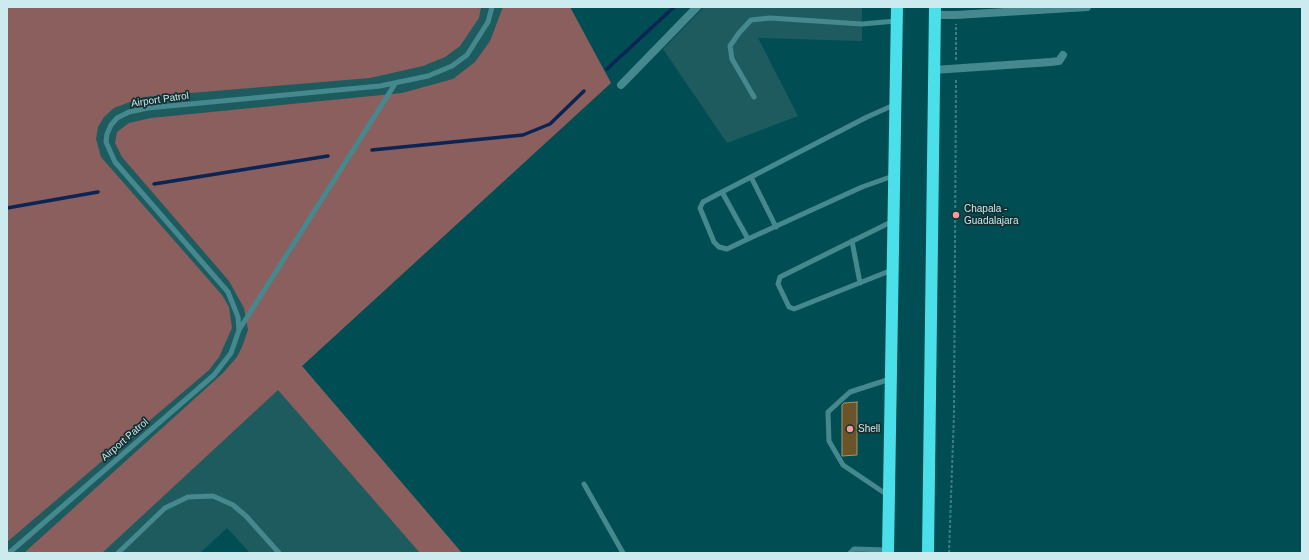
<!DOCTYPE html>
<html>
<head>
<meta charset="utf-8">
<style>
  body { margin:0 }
  #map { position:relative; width:1309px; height:560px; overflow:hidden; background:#004e53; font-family:Arial,sans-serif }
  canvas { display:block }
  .frame { position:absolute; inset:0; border:8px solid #ccebee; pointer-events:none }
</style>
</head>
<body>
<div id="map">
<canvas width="1309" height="560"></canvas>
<div class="frame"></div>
</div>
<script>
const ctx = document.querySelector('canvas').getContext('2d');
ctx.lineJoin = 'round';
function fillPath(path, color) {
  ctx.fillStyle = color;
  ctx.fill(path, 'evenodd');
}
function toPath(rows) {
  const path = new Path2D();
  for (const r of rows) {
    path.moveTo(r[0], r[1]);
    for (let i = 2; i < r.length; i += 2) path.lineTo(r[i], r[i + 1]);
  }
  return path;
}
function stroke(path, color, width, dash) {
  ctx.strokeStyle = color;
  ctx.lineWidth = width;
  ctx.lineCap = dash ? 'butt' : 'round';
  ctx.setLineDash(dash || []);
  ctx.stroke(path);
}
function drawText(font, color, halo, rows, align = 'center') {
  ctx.font = font + ' Arial,sans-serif';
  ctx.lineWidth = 3.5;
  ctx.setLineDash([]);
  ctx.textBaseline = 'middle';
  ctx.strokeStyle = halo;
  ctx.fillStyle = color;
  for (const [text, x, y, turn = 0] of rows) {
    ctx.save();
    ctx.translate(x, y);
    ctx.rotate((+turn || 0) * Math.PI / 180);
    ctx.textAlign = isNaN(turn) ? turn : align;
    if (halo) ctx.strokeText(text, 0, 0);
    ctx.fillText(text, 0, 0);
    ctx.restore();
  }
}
fillPath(toPath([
  [7,7,570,7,611,83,302,366,462,553,250,553,227,528,200,553,7,553],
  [704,7,862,7,862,41,758,38,798,116,727,143,663,49]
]), '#1e5b5f');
fillPath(toPath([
  [7,7,481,7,479,18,460,46,445,57,423,66,370,78,143,97,114,108,104,117,98,127,96,139,101,157,222,295,229,307,232,328,219,357,209,370,7,542],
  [503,7,570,7,611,83,302,366,462,553,420,553,278,390,102,553,24,553,223,373,237,357,242,347,248,330,244,308,229,281,122,157,115,143,117,132,129,123,151,118,402,93,453,79,475,62,490,41]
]), '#8a5f5d');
stroke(toPath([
  [607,69,674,7],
  [372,150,523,135,550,124,584,91],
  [154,184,328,156],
  [7,208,98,192]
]), '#0b2454', 3.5);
const building = toPath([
  [857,402,857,455,842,456,842,405,844,403,857,402]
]);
fillPath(building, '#6b542a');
stroke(building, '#aa9266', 1);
stroke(toPath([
  [956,60,956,24],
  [949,553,954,414,956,78]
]), '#3e7e82', 2, [3, 2]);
stroke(toPath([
  [754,97,732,59,730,46,739,33,751,20,770,18,862,24,896,21],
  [893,176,862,187,748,239,722,192,867,117,894,105],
  [751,177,776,227],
  [722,192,703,202,700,208,714,242,719,247,727,249,748,239],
  [852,241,860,283],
  [892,270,794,309,789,307,778,284,780,277,893,221],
  [239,330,395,84],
  [584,484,623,553],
  [889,496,843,465,829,441,828,412,850,392,890,379],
  [9,553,214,375,231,353,239,330,238,317,228,292,115,162,106,142,107,134,111,125,117,118,129,112,148,108,380,86,428,76,452,66,467,55,488,22,492,7],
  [118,553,165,508,188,497,213,496,233,505,246,516,279,553],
  [850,553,854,549,887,550]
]), '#45898e', 5);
stroke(toPath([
  [935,15,956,15,1087,7],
  [934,70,1051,62,1059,61,1063,55],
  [621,85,697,7]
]), '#45898e', 8);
stroke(toPath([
  [888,553,897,7],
  [928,553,935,7]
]), '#4bdfe9', 12);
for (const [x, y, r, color] of [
  [956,215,4,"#f59b98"],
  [850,429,4,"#f59b98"]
]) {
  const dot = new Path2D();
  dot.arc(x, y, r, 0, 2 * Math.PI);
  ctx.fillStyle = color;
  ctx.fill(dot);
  stroke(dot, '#142f31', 1.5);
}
drawText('10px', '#ccebee', '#142f31', [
  ["Airport Patrol",160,100,-8],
  ["Airport Patrol",125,440,-41]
]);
drawText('10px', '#ccebee', '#142f31', [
  ["Chapala -",964,209],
  ["Guadalajara",964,221],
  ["Shell",858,429]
], 'left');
</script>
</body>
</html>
